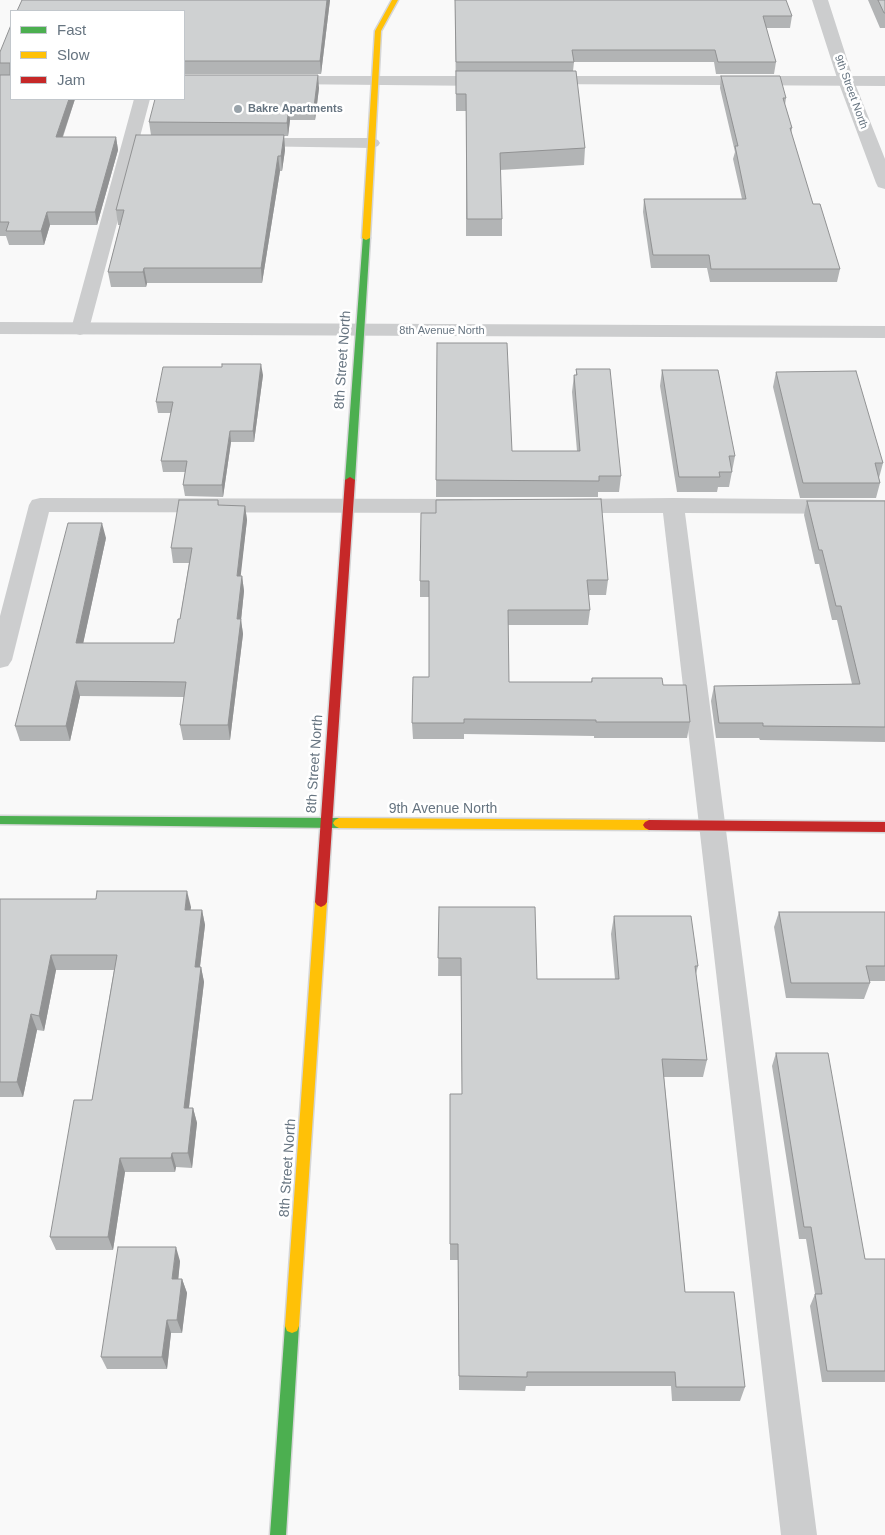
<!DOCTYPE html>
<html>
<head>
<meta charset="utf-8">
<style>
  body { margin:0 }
  #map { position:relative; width:885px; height:1535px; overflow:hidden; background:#f9f9f9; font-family:Arial,sans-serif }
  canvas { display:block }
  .legend { position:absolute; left:10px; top:10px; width:175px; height:90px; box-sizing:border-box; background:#fff; border:1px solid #c2c7cc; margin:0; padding:6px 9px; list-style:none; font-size:15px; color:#667480 }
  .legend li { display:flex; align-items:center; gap:10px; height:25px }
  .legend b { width:25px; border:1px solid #c2c7cc }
</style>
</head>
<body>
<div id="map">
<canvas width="885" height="1535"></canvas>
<ul class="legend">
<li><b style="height:6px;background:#4caf50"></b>Fast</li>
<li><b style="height:6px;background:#ffc107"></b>Slow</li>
<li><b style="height:6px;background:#c62828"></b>Jam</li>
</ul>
</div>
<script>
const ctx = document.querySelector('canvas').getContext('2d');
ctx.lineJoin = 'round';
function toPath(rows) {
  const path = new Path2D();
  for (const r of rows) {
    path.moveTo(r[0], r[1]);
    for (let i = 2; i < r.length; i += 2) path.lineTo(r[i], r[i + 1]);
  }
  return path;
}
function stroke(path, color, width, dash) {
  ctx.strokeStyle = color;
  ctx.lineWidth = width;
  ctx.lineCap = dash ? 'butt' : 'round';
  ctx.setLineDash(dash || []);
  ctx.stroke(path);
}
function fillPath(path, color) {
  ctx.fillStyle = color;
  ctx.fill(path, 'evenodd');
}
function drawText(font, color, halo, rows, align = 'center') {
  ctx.font = font + ' Arial,sans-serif';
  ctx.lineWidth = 5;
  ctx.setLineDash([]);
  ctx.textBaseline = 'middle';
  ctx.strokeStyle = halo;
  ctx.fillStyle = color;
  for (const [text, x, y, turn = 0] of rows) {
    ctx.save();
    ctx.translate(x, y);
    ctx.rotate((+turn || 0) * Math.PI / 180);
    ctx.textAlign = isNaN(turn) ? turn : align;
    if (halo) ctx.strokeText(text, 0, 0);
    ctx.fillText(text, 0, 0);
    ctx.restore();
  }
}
const fast = toPath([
  [363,236,370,238,355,480,350,483,345,480,363,236],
  [0,816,339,818,343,820,345,823,343,826,339,828,0,824,0,816],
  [292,1319,297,1321,299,1326,286,1535,270,1535,285,1326,287,1321,292,1319]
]);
const slow = toPath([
  [392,0,398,0,381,31,370,238,366,240,362,238,375,31,392,0],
  [339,818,649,820,653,822,655,825,653,828,649,830,339,828,335,826,333,823,335,820,339,818],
  [321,897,325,899,327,902,299,1326,297,1331,292,1333,287,1331,285,1326,315,902,317,899,321,897]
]);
const jam = toPath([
  [350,477,355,480,327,902,325,905,321,907,317,905,315,902,345,480,350,477],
  [649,820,885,822,885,832,649,830,645,828,643,825,645,822,649,820]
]);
stroke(fast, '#d5d6d7', 3);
stroke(slow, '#d5d6d7', 3);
stroke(jam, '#d5d6d7', 3);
fillPath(toPath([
  [284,76,489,76,494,78,497,81,494,84,489,86,279,84,276,81,279,78,284,76],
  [544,76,885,76,885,86,539,84,536,81,539,78,544,76],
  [134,99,150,99,89,329,87,333,80,335,73,333,71,329,134,99],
  [252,138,372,138,378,140,380,143,378,146,372,148,246,146,244,143,246,140,252,138],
  [40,498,470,499,478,501,481,506,478,511,470,513,49,512,12,660,8,666,0,668,0,616,29,505,32,500,40,498],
  [673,498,885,500,885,514,685,513,817,1535,781,1535,663,513,568,513,560,511,557,506,560,501,568,499,673,498]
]), '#cccdce');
fillPath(toPath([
  [812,0,828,0,854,81,885,159,885,189,878,187,876,183,838,81,812,0],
  [0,322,885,326,885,338,0,334,0,322]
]), '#cccdce');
fillPath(fast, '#4caf50');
fillPath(slow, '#ffc107');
fillPath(jam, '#c62828');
fillPath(toPath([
  [22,0,330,0,321,74,184,74,184,11],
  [455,0,792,16,790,28,766,28,776,62,774,74,716,74,714,62,574,62,573,71,585,148,584,165,500,170,502,219,502,236,466,236,466,111,456,111],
  [868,0,885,0,885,28,880,28],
  [0,52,75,99,63,137,116,137,118,150,97,225,50,225,44,245,9,245,6,236,0,236],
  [721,76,786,98,785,105,792,128,791,134,813,204,840,269,837,282,710,282,707,268,651,268,643,212,644,199,742,199,733,159,735,152,720,88],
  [319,88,315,120,290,120,288,136,284,136,285,150,282,171,280,171,262,283,147,283,146,287,111,287,108,272,120,225,118,225,116,210,151,135,149,122],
  [437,343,512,451,577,451,572,392,574,375,576,375,576,369,621,476,619,492,598,492,598,497,436,497],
  [662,370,735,456,729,487,718,487,717,492,677,492,660,386],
  [776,372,883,463,879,478,880,483,876,498,800,498,773,387],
  [263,375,254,442,231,442,223,497,185,496,183,485,185,472,163,472,161,461,171,413,158,413,156,402],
  [218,500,219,505,245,506,247,520,240,576,242,576,244,591,241,620,243,634,230,740,183,740,180,725,184,697,80,696,70,741,20,741,15,726,106,538,83,643,174,643,180,619,189,563,173,563,171,548],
  [807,501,885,501,885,742,760,740,759,738,716,738,711,701,714,686,852,684,837,620,832,620,819,564,815,564,804,515],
  [608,580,606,595,588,595,590,610,588,625,508,625,509,682,591,682,592,678,663,685,690,722,687,738,594,738,594,736,464,734,464,739,413,739,412,723,429,677,429,597,420,597,420,581],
  [0,899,191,907,190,910,202,910,205,925,200,967,201,967,204,982,189,1108,193,1108,197,1123,192,1168,176,1167,175,1172,125,1172,113,1250,56,1250,50,1237,92,1100,114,970,56,970,44,1031,37,1030,23,1097,0,1097],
  [439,907,537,979,615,979,611,934,614,916,698,966,696,974,707,1060,703,1077,664,1077,685,1292,745,1387,740,1401,672,1401,671,1386,526,1386,525,1391,459,1390,458,1260,450,1260,450,1111,462,1094,461,976,438,976],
  [779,912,885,912,885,981,869,981,870,983,864,999,786,998,774,927],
  [776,1053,865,1259,885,1259,885,1382,822,1382,810,1306,815,1294,806,1239,799,1239,772,1066],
  [180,1261,178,1279,182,1279,187,1293,182,1333,171,1333,167,1369,107,1369,101,1357]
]), '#b2b4b5');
fillPath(toPath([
  [327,0,330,0,321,74,320,61],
  [318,75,319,88,315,120,314,107],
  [69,99,75,99,58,150,56,137],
  [289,107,290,120,288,136,287,123],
  [284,135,285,150,282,171,281,156],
  [116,137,118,150,97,225,95,212],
  [278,156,280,171,262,283,261,268],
  [47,212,50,225,44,245,41,231],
  [144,268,147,283,146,287,143,272],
  [261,364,263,375,254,442,253,431],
  [230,431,231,442,223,497,222,485],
  [245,506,247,520,239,591,237,576],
  [102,523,106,538,80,658,76,643],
  [242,576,244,591,241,620,243,634,230,740,228,725,237,619],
  [76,681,80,696,70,741,66,726],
  [187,891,191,907,188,925,185,910],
  [202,910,205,925,198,982,195,967],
  [51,955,56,970,44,1031,39,1016],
  [201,967,204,982,187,1123,184,1108],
  [31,1014,37,1030,23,1097,17,1082],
  [193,1108,197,1123,192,1168,188,1153],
  [172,1153,176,1167,175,1172,171,1158],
  [120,1158,125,1172,113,1250,108,1237],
  [176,1247,180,1261,177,1293,172,1279],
  [182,1279,187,1293,182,1333,177,1320],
  [167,1320,171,1333,167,1369,162,1357]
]), '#919293');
const building = toPath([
  [22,0,327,0,320,61,184,61,184,11,17,11,22,0],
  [455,0,786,0,792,16,763,16,776,62,718,62,715,50,572,50,574,62,456,62,455,0],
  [878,0,885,0,885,13,884,13,878,0],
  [11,25,11,99,69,99,56,137,116,137,95,212,47,212,41,231,6,231,9,222,0,222,0,75,10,75,10,63,0,63,0,52,11,25],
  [456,71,576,71,585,148,500,153,502,219,467,219,466,94,456,94,456,71],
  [184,75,318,75,314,107,289,107,287,123,149,122,155,99,184,99,184,75],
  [721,76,780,76,786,98,783,98,792,128,790,128,813,204,820,204,840,269,711,269,709,255,653,255,644,199,746,199,735,146,738,146,721,76],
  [136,135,284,135,281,156,278,156,261,268,144,268,143,272,108,272,124,210,116,210,136,135],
  [437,343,507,343,512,451,580,451,574,375,577,375,576,369,610,369,621,476,599,476,599,481,436,480,437,343],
  [222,364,261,364,253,431,230,431,222,485,183,485,187,461,161,461,173,402,156,402,163,367,222,367,222,364],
  [662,370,718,370,735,456,729,456,732,472,719,472,720,477,679,477,662,370],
  [856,371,883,463,875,463,880,483,803,483,776,372,856,371],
  [601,499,608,580,587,580,590,610,508,610,509,682,592,682,592,678,662,678,663,685,686,685,690,722,596,722,596,720,464,719,464,723,412,723,413,677,429,677,429,581,420,581,421,513,436,513,436,500,601,499],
  [179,500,218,500,218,505,245,506,237,576,242,576,237,619,241,619,228,725,180,725,186,682,76,681,66,726,15,726,68,523,102,523,76,643,174,643,178,619,180,619,192,548,171,548,179,500],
  [807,501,885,501,885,727,763,726,763,723,719,723,714,686,860,684,841,606,836,606,822,550,819,550,807,501],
  [97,891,187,891,185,910,202,910,195,967,201,967,184,1108,193,1108,188,1153,172,1153,171,1158,120,1158,108,1237,50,1237,74,1100,92,1100,117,955,51,955,39,1016,31,1014,17,1082,0,1082,0,899,96,899,97,891],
  [439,907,535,907,537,979,619,979,614,916,691,916,698,966,695,966,707,1060,662,1059,685,1292,734,1292,745,1387,676,1387,675,1372,527,1372,527,1377,459,1376,458,1244,450,1244,450,1094,462,1094,461,958,438,958,439,907],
  [779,912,885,912,885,966,866,966,870,983,791,983,779,912],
  [776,1053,828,1053,865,1259,885,1259,885,1371,827,1371,815,1294,822,1294,811,1227,804,1227,776,1053],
  [118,1247,176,1247,172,1279,182,1279,177,1320,167,1320,162,1357,101,1357,118,1247]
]);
fillPath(building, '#cfd1d2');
stroke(building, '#919293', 1);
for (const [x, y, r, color] of [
  [238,109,5,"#99a3aa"]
]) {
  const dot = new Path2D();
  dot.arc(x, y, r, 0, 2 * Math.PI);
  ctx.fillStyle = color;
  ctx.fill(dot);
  stroke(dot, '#fff', 2);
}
drawText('11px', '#667480', '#fff', [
  ["9th Street North",851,92,70],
  ["8th Avenue North",442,331]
]);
drawText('bold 11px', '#667480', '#fff', [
  ["Bakre Apartments",248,109]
], 'left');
drawText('14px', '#667480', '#fff', [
  ["8th Street North",343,360,-86],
  ["8th Street North",315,764,-86],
  ["9th Avenue North",443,809],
  ["8th Street North",288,1168,-86]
]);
</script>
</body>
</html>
